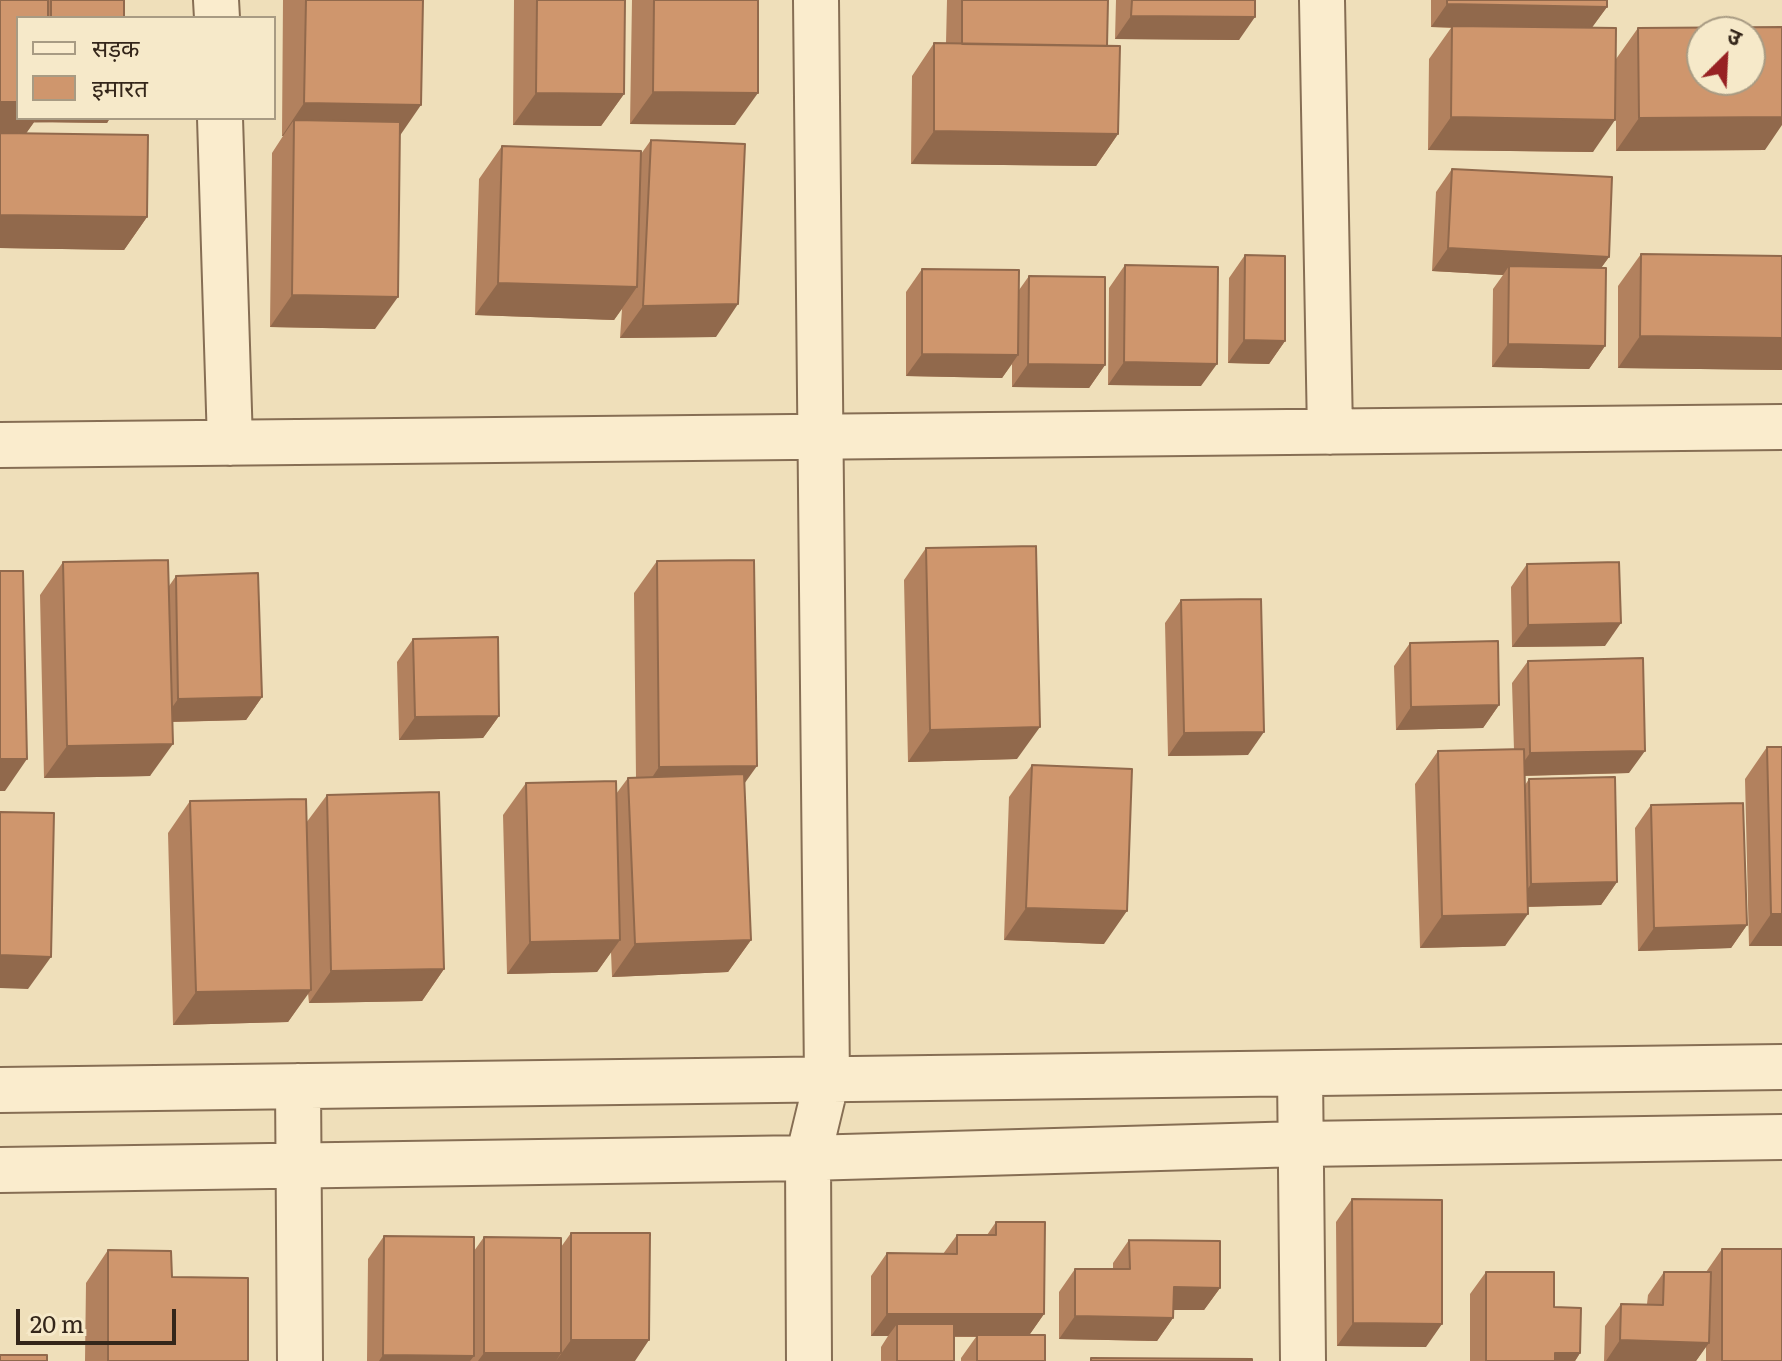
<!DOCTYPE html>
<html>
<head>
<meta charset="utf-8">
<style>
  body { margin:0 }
  #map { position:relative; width:1782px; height:1361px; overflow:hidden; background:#efdfba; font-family:Literata,"Noto Sans Devanagari",serif }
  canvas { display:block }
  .legend { position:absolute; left:16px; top:16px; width:260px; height:104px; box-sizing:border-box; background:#f6e9c9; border:2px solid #a89b83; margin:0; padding:10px 14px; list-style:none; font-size:24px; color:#34261a }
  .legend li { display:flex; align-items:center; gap:16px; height:40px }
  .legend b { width:40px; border:2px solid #a89b83 }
  .north { position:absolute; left:1686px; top:16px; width:80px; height:80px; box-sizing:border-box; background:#f6e9c9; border:2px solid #a89b83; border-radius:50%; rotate:24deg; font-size:22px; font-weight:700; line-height:32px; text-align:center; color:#34261a }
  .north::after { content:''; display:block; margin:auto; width:28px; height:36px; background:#972123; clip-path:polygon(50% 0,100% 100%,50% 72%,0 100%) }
  .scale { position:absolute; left:16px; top:1309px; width:160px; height:36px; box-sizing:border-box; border:4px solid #34261a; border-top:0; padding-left:10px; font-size:24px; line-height:28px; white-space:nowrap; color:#34261a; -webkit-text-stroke:6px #f6e9c9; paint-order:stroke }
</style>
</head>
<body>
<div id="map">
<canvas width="1782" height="1361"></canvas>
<ul class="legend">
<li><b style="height:10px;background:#faeccd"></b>सड़क</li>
<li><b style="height:22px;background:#cf966d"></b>इमारत</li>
</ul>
<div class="north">उ</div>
<div class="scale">20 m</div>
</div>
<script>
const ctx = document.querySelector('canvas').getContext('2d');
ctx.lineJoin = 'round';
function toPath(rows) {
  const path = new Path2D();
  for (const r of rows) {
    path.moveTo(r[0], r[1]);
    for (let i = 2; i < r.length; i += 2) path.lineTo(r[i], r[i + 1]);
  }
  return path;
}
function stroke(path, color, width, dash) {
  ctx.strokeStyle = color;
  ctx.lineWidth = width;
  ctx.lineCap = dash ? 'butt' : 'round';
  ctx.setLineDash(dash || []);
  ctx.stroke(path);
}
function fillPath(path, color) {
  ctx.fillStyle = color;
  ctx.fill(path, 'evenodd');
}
const street = toPath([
  [216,0,217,18],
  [1322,0,1330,432],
  [220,118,230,443],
  [0,445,1782,427],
  [1300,1074,1303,1361],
  [298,1086,300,1361],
  [0,1090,1782,1067],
  [0,1170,808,1158,1301,1144,1782,1137],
  [809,1361,808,1158,827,1079,816,0]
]);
stroke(street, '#866e54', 48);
stroke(street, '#faeccd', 44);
fillPath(toPath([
  [0,0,124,0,124,18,18,18,18,118,110,118,107,123,34,122,26,133,147,217,124,250,0,248],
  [283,0,423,0,400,135,375,329,270,327,272,153,283,136,282,136],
  [514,0,625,0,624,94,601,126,513,125],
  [632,0,758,0,735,125,630,124],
  [947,0,1108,0,1107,46,1118,134,1096,166,911,164,912,76,934,43,946,43],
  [1116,0,1255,0,1239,40,1115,39],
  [1431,0,1607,0,1607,7,1591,28,1616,59,1638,28,1765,150,1616,151,1616,80,1593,152,1428,150,1429,59,1451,28,1431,27],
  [651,140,716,337,620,338,622,309,614,320,475,315,479,179,502,146,641,154],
  [1452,169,1609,257,1601,268,1605,346,1589,369,1492,367,1493,289,1503,275,1432,271,1436,192],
  [1641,254,1782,370,1618,368,1618,286],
  [1245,255,1285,341,1269,364,1228,363,1229,278],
  [1125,265,1201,386,1108,385,1109,288],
  [922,269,1019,290,1029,276,1105,365,1089,388,1012,387,1012,364,1002,378,906,376,906,292],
  [926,548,1017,759,908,762,904,580],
  [657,561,744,784,751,940,728,972,612,977,611,952,597,972,507,974,503,815,526,783,616,794,628,778,636,778,634,593],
  [63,562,169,586,176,576,262,697,246,720,172,722,150,776,44,778,40,595],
  [1527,564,1605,646,1512,647,1511,587],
  [1181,600,1248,755,1168,756,1165,623],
  [413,639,499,716,483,738,399,740,397,662],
  [1410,643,1499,705,1483,728,1396,730,1394,666],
  [1528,661,1629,773,1525,776,1525,785,1529,779,1617,882,1601,905,1528,907,1505,946,1420,948,1415,784,1438,751,1514,750,1512,683],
  [1767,747,1782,946,1749,946,1745,779],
  [1032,765,1104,944,1004,940,1009,797],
  [327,795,444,969,422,1001,309,1003,308,993,288,1022,173,1025,168,833,190,801,306,823],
  [1651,805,1747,925,1731,948,1638,951,1635,828],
  [1352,1199,1426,1347,1337,1346,1336,1222],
  [996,1222,1044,1314,1029,1335,1045,1361,961,1361,961,1358,976,1337,954,1337,954,1361,881,1361,881,1347,888,1336,871,1336,871,1276,887,1253,943,1254,957,1235,987,1235],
  [571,1233,635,1361,367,1361,368,1259,384,1236,474,1251,484,1237,561,1247],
  [1129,1240,1220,1288,1204,1310,1173,1310,1173,1318,1157,1341,1059,1339,1059,1292,1075,1269,1113,1269,1113,1263],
  [1722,1249,1782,1361,1706,1361,1706,1346,1696,1361,1604,1361,1605,1326,1621,1304,1647,1304,1648,1295,1664,1272,1706,1272],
  [108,1250,172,1277,248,1361,85,1361,86,1283],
  [1486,1272,1554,1307,1580,1353,1575,1361,1470,1361,1470,1294]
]), '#b2815e');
fillPath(toPath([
  [1447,4,1607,7,1591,29,1431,27],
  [1131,16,1255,17,1239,40,1115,39],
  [653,92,758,93,735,125,630,124],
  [536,93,624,94,601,126,513,125],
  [0,102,18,102,18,118,37,118,25,135,0,135],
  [304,103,421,105,399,137,294,120,283,136,282,136],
  [1451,117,1615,120,1593,152,1428,150],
  [1782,117,1782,125,1765,150,1616,151,1639,118],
  [37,118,110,118,107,123,34,122],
  [934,131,1118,134,1096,166,911,164],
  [0,215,147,217,124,250,0,248],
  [1448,248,1609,257,1593,279,1509,266,1503,275,1432,271],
  [498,283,637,287,614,320,475,315],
  [292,295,398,297,375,329,270,327],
  [738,304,716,337,620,338,643,306],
  [1640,336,1782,338,1782,370,1618,368],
  [1244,340,1285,341,1269,364,1228,363],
  [1508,344,1605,346,1589,369,1492,367],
  [922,354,1018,355,1002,378,906,376],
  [1124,362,1217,364,1201,386,1108,385],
  [1028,364,1105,365,1089,388,1012,387],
  [1621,623,1605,646,1512,647,1528,625],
  [262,697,246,720,162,722,178,699],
  [1499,705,1483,728,1396,730,1411,707],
  [499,716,483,738,399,740,415,717],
  [1040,727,1017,759,908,762,930,730],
  [1264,732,1248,755,1168,756,1184,733],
  [173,744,150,776,44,778,67,746],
  [1645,751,1629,773,1514,776,1530,753],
  [0,759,27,759,5,791,0,791],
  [757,766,734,798,637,800,659,767],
  [1617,882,1601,905,1515,907,1531,884],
  [1026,908,1127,911,1104,944,1004,940],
  [1528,914,1505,946,1420,948,1442,916],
  [1771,914,1782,914,1782,946,1749,946],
  [1747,925,1731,948,1638,951,1654,928],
  [620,940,597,972,507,974,530,942],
  [751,940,728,972,612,977,635,944],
  [0,955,51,957,28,989,0,988],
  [444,969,422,1001,309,1003,331,971],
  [311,990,288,1022,173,1025,196,992],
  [1174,1287,1220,1288,1204,1310,1158,1310],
  [887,1314,1044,1314,1028,1337,897,1336,897,1324,888,1336,871,1336],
  [1075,1316,1173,1318,1157,1341,1059,1339],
  [1353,1323,1442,1324,1426,1347,1337,1346],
  [571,1340,649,1340,635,1361,556,1361],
  [1620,1340,1709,1343,1696,1361,1606,1361],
  [484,1353,561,1353,556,1361,478,1361],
  [1555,1353,1580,1353,1575,1361,1549,1361],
  [383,1355,474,1356,470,1361,379,1361]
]), '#91694c');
const building = toPath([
  [0,0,48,0,48,18,18,18,18,102,0,102,0,0],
  [51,0,124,0,124,18,51,18,51,0],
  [306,0,423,0,421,105,304,103,306,0],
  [537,0,625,0,624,94,536,93,537,0],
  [654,0,758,0,758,93,653,92,654,0],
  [962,0,1108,0,1107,46,962,44,962,0],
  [1132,0,1255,0,1255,17,1131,16,1132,0],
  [1447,0,1607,0,1607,7,1447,4,1447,0],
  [1452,26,1616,28,1615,120,1451,117,1452,26],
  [1782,27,1782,117,1639,118,1638,28,1782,27],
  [1702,32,1750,32,1750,80,1702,80,1702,32],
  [934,43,1120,46,1118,134,934,131,934,43],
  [294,120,400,122,398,297,292,295,294,120],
  [0,133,148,135,147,217,0,215,0,133],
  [651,140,745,144,738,304,643,306,651,140],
  [502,146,641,151,637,287,498,283,502,146],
  [1452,169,1612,177,1609,257,1448,248,1452,169],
  [1641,254,1782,256,1782,338,1640,336,1641,254],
  [1245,255,1285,256,1285,341,1244,340,1245,255],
  [1125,265,1218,267,1217,364,1124,362,1125,265],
  [1509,266,1606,268,1605,346,1508,344,1509,266],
  [922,269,1019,270,1018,355,922,354,922,269],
  [1029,276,1105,277,1105,365,1028,364,1029,276],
  [1036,546,1040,727,930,730,926,548,1036,546],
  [168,560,173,744,67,746,63,562,168,560],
  [754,560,757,766,659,767,657,561,754,560],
  [1619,562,1621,623,1528,625,1527,564,1619,562],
  [0,571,23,571,27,759,0,759,0,571],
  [258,573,262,697,178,699,176,576,258,573],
  [1261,599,1264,732,1184,733,1181,600,1261,599],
  [498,637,499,716,415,717,413,639,498,637],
  [1498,641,1499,705,1411,707,1410,643,1498,641],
  [1643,658,1645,751,1530,753,1528,661,1643,658],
  [1767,747,1782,747,1782,914,1771,914,1767,747],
  [1524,749,1528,914,1442,916,1438,751,1524,749],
  [1032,765,1132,769,1127,911,1026,908,1032,765],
  [744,774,751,940,635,944,628,778,744,774],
  [1615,777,1617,882,1531,884,1529,779,1615,777],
  [616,781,620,940,530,942,526,783,616,781],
  [439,792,444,969,331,971,327,795,439,792],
  [306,799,311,990,196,992,190,801,306,799],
  [1743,803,1747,925,1654,928,1651,805,1743,803],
  [0,812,54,813,51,957,0,955,0,812],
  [1352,1199,1442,1200,1442,1324,1353,1323,1352,1199],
  [996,1222,1045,1222,1044,1314,887,1314,887,1253,957,1254,957,1235,996,1235,996,1222],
  [571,1233,650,1233,649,1340,571,1340,571,1233],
  [384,1236,474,1237,474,1356,383,1355,384,1236],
  [484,1237,561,1238,561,1353,484,1353,484,1237],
  [1129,1240,1220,1241,1220,1288,1174,1287,1173,1318,1075,1316,1075,1269,1130,1269,1129,1240],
  [1722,1249,1782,1249,1782,1361,1722,1361,1722,1249],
  [108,1250,171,1251,172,1277,248,1278,248,1361,108,1361,108,1250],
  [1486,1272,1554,1272,1554,1307,1581,1308,1580,1353,1555,1353,1555,1361,1486,1361,1486,1272],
  [1664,1272,1711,1272,1709,1343,1620,1340,1621,1304,1663,1305,1664,1272],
  [897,1324,954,1324,954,1361,897,1361,897,1324],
  [977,1335,1045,1335,1045,1361,977,1361,977,1335],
  [0,1355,47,1355,47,1361,0,1361,0,1355],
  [1091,1358,1252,1359,1252,1361,1091,1361,1091,1358]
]);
fillPath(building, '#cf966d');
stroke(building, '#91694c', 2);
</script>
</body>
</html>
